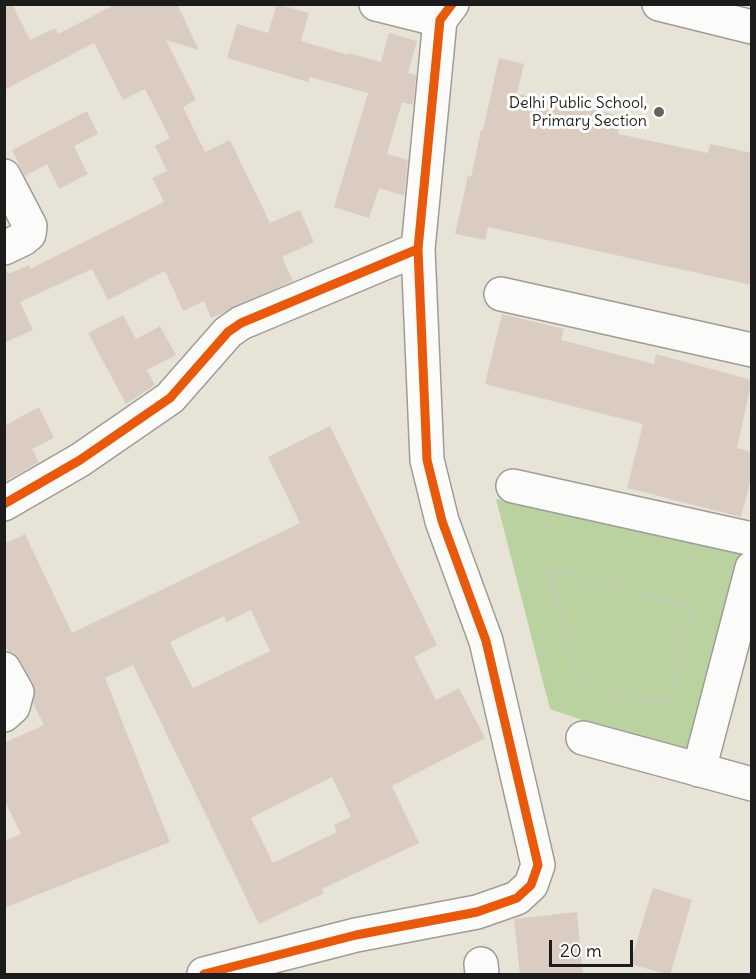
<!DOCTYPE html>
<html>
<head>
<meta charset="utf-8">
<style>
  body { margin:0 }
  #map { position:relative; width:756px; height:979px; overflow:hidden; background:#e7e4d7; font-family:Delius,sans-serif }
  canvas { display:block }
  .frame { position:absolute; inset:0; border:6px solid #1c1c1c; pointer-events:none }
  .scale { position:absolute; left:549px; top:940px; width:84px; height:27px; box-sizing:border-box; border:3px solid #1c1c1c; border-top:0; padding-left:8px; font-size:18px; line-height:21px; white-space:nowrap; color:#1c1c1c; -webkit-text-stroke:4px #fff; paint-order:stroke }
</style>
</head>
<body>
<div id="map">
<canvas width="756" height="979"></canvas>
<div class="frame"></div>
<div class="scale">20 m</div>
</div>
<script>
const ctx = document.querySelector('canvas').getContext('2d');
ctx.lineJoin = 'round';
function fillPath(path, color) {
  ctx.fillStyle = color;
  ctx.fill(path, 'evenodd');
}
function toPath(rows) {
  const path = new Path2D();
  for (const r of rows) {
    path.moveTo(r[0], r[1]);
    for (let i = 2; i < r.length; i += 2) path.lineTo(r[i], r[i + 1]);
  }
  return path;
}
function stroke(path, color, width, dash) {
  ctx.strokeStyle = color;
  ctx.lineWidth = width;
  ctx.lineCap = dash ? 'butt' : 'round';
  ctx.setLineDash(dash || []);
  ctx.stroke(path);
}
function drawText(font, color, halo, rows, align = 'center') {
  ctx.font = font + ' Delius,sans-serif';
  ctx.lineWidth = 6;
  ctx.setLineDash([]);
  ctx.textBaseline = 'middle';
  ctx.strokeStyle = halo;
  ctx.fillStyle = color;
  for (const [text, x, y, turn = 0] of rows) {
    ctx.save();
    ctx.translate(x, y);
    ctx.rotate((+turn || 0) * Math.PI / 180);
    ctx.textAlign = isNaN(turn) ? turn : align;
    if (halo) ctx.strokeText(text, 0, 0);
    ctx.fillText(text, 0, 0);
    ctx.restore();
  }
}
fillPath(toPath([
  [496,499,747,553,692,757,550,709]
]), '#bad2a0');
fillPath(toPath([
  [4,4,12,4,30,40,55,28,58,34,116,4,177,4,199,50,166,40,196,100,183,107,205,152,230,140,270,223,300,210,314,242,282,257,293,281,211,318,204,301,183,311,165,271,108,300,92,269,20,302,33,330,4,343,4,266,8,274,29,265,30,269,164,202,152,178,167,171,155,146,170,138,145,89,123,100,94,43,4,90],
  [277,4,309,13,301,41,348,55,349,53,381,62,389,33,417,41,408,73,416,75,413,105,402,102,387,154,408,160,404,196,379,188,369,218,334,207,368,93,310,77,308,82,227,58,237,24,268,33],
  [499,58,524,64,517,94,622,116,618,134,708,153,710,144,752,153,752,285,488,227,485,240,455,234,468,176,471,177,481,130,483,130],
  [87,111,98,134,74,146,88,174,59,189,47,164,25,176,12,150],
  [502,314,564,329,561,340,654,364,656,354,752,380,737,448,752,452,752,475,741,517,627,488,643,424,485,384],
  [123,315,136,339,160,326,176,355,147,370,155,385,126,404,88,333],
  [39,407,54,438,32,449,39,462,4,482,4,426],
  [330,426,437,645,414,657,436,700,459,688,485,738,392,786,419,843,322,889,324,893,259,924,133,665,105,678,170,842,4,908,4,841,21,834,4,799,4,743,44,725,33,703,33,683,20,660,8,651,4,644,4,544,25,534,72,633,300,523,268,457],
  [251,610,270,651,193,688,170,642,224,616,227,622],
  [332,777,351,817,334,825,337,832,273,863,251,818],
  [653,888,692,900,670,975,630,964],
  [577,912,583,975,520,975,514,919]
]), '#dbccc2');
const minor = toPath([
  [376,4,440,20],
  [659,4,752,27],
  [4,176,30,226,29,234,23,239,4,248],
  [501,294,752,350],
  [513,486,752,539],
  [4,504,80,460,170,398,228,332,241,323,418,249],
  [4,669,17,692,13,707,4,715],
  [583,738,752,784],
  [699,770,752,568],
  [481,964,482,974],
  [204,974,356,935,477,912,517,898,531,885,538,865,486,641,442,521,427,460,418,249,440,20,452,4]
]);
stroke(minor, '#9e9c95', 36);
stroke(toPath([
  [558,570,679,604,688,609,692,617,668,699,663,703,589,685,575,662,550,580,552,572,558,570]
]), '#c6c5c3', 4, [1.5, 4.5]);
stroke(minor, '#fbfbf9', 33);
stroke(toPath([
  [4,504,80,460,170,398,228,332,241,323,418,249],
  [204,974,356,935,477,912,517,898,531,885,538,865,486,641,442,521,427,460,418,249,440,20,452,4]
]), '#e8590c', 9);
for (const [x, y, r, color] of [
  [659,112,6,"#63625d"]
]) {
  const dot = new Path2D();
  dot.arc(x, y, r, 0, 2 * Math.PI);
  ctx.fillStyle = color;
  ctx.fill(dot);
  stroke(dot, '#fff', 2);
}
drawText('16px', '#1c1c1c', '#fff', [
  ["Delhi Public School,",647,103],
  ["Primary Section",647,121]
], 'right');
</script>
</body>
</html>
